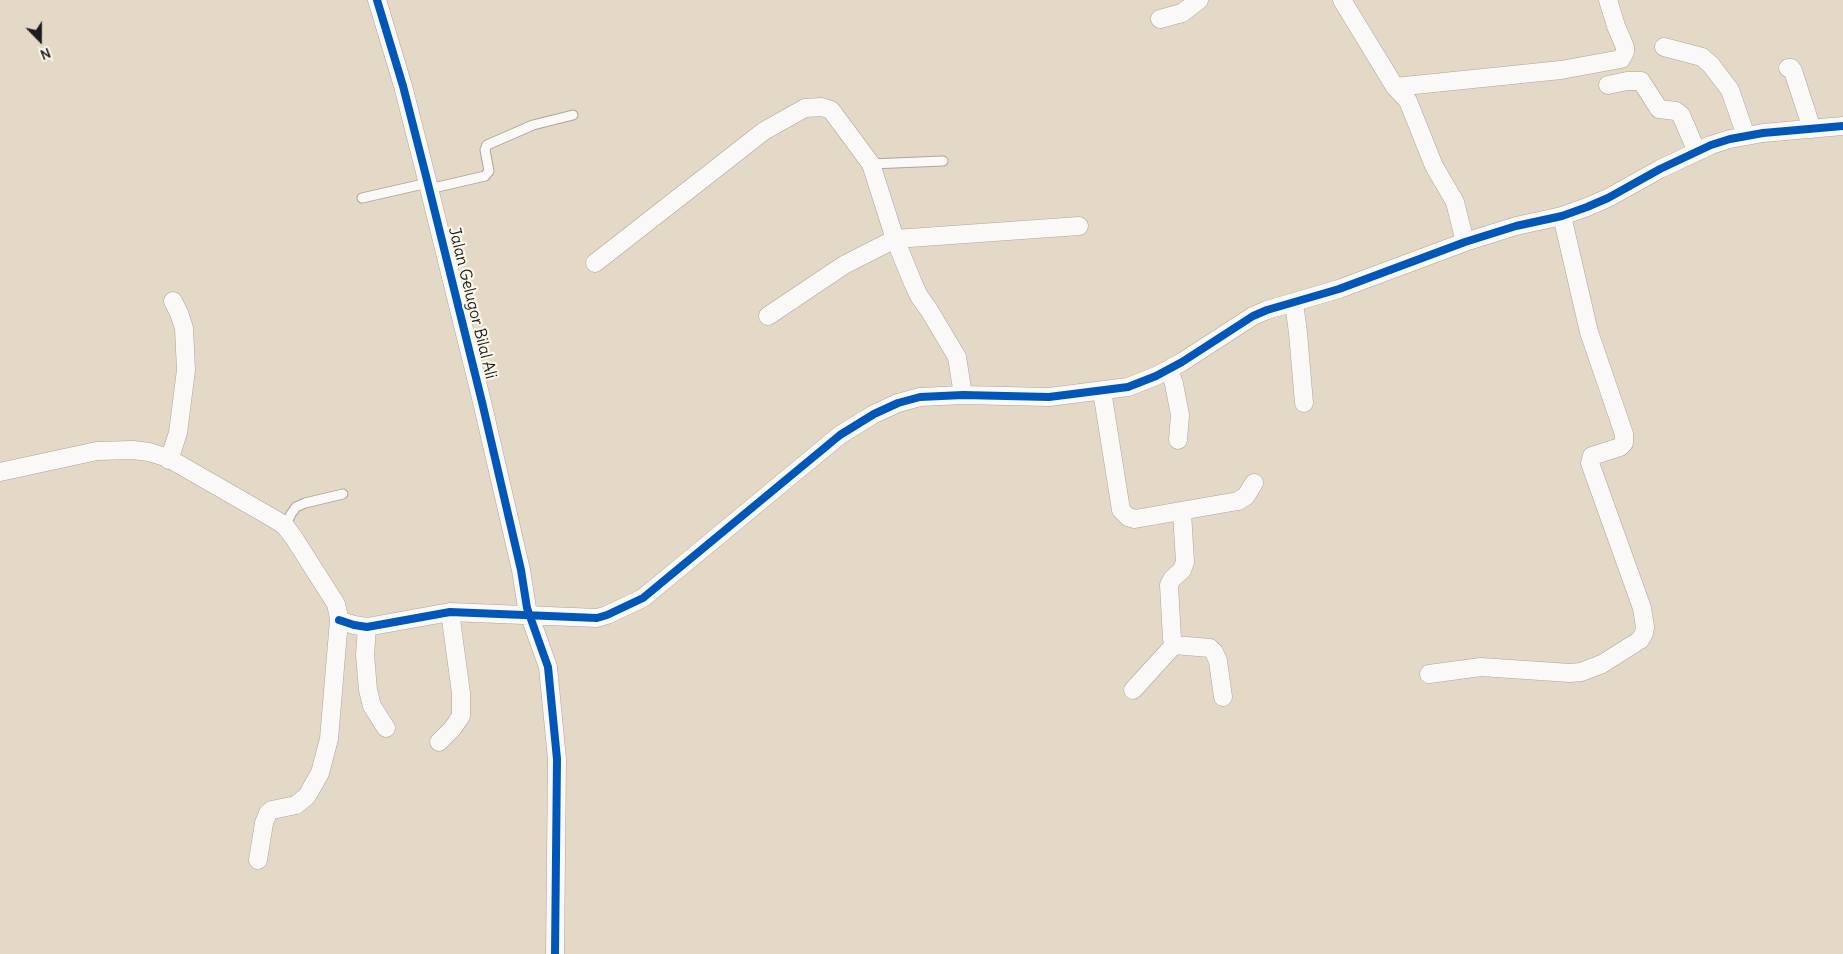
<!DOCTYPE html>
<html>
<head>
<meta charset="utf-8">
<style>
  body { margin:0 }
  #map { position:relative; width:1843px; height:954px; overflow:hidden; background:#e4d9c7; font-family:Delius,sans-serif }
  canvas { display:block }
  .north { position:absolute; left:15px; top:15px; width:50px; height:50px; -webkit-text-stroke:4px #fbf7ec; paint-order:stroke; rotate:158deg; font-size:14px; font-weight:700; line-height:20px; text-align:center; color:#1c1c1c }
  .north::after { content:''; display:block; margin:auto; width:18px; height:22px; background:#1c1c1c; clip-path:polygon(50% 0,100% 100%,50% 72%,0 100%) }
</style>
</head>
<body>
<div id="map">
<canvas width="1843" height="954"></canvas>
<div class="north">N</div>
</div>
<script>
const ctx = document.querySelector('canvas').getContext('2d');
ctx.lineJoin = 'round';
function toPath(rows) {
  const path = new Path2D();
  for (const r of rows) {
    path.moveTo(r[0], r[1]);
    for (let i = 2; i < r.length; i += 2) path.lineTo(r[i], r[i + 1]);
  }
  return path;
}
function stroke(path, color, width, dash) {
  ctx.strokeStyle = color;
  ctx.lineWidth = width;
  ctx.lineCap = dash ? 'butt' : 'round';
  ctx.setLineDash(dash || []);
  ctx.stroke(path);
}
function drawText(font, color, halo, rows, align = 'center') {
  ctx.font = font + ' Delius,sans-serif';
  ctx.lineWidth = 4.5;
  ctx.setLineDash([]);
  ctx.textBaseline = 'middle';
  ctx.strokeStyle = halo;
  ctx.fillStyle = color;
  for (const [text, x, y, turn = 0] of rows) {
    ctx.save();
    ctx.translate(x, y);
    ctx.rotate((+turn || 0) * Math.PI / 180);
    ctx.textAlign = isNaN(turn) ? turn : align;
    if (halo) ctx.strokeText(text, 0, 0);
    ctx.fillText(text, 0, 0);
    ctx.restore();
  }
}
const lane = toPath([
  [871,164,943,161],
  [429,189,485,176,489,171,485,150,487,145,533,125,573,115],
  [362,198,428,183],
  [285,526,291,514,296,507,305,503,343,494]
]);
const street = toPath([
  [377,0,403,86,426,176,482,402,521,570,527,608,548,667,557,759,555,954],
  [1342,0,1395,87,1408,101,1434,166,1455,202,1465,242],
  [1160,19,1182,13,1199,0],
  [1664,47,1702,57,1711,65,1730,90,1746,136],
  [1788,68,1791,68,1793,71,1812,129],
  [1608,85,1627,81,1641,81,1659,109,1676,111,1681,115,1697,152],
  [1395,87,1561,70,1621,59,1625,52,1625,47,1616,26,1608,0],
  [595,263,764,131,805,108,822,107,831,110,871,164,895,239,913,283,919,296,929,310,957,357,963,395],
  [1294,302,1298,333,1304,403],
  [768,316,844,265,895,239,1079,226],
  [1169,369,1174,384,1180,415,1178,440],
  [1102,391,1121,510,1128,517,1135,519,1238,501,1246,496,1254,483],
  [169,460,178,433,186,370,184,328,179,313,173,301],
  [0,472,97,451,133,450,149,452,168,458,276,520,285,526,294,538,336,604,338,613,339,620,329,739,320,773,307,796,296,805,272,810,268,813,264,823,258,860],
  [1182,512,1185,562,1182,570,1172,579,1169,585,1172,639,1174,645,1210,648,1214,652,1218,661,1223,697],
  [339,620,354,625,367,627,450,612,597,618,607,615,643,598,840,435,874,414,898,403,920,397,963,395,1049,397,1128,387,1156,376,1182,362,1253,316,1267,310,1339,289,1465,242,1516,226,1562,216,1587,207,1608,198,1660,169,1711,145,1730,139,1763,133,1843,126],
  [367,627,365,655,368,690,372,706,386,728],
  [1429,674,1481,667,1570,673,1581,672,1602,664,1640,640,1644,633,1645,627,1642,608,1590,463,1592,456,1595,455,1620,447,1624,443,1624,434,1589,332,1562,216],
  [1133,690,1174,645],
  [439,742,452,729,461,716,461,693,450,612]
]);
stroke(lane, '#aca599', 11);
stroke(street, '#aca599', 19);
stroke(lane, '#fbf9f7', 9);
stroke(street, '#fbf9f7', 18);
stroke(toPath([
  [377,0,403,86,426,176,482,402,521,570,527,608,548,667,557,759,555,954],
  [339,620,354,625,367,627,450,612,597,618,607,615,643,598,840,435,874,414,898,403,920,397,963,395,1049,397,1128,387,1156,376,1182,362,1253,316,1267,310,1339,289,1465,242,1516,226,1562,216,1587,207,1608,198,1660,169,1711,145,1730,139,1763,133,1843,126]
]), '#0057b8', 8);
drawText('16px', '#1c1c1c', '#fbf7ec', [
  ["Jalan Gelugor Bilal Ali",472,303,76]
]);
</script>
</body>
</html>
